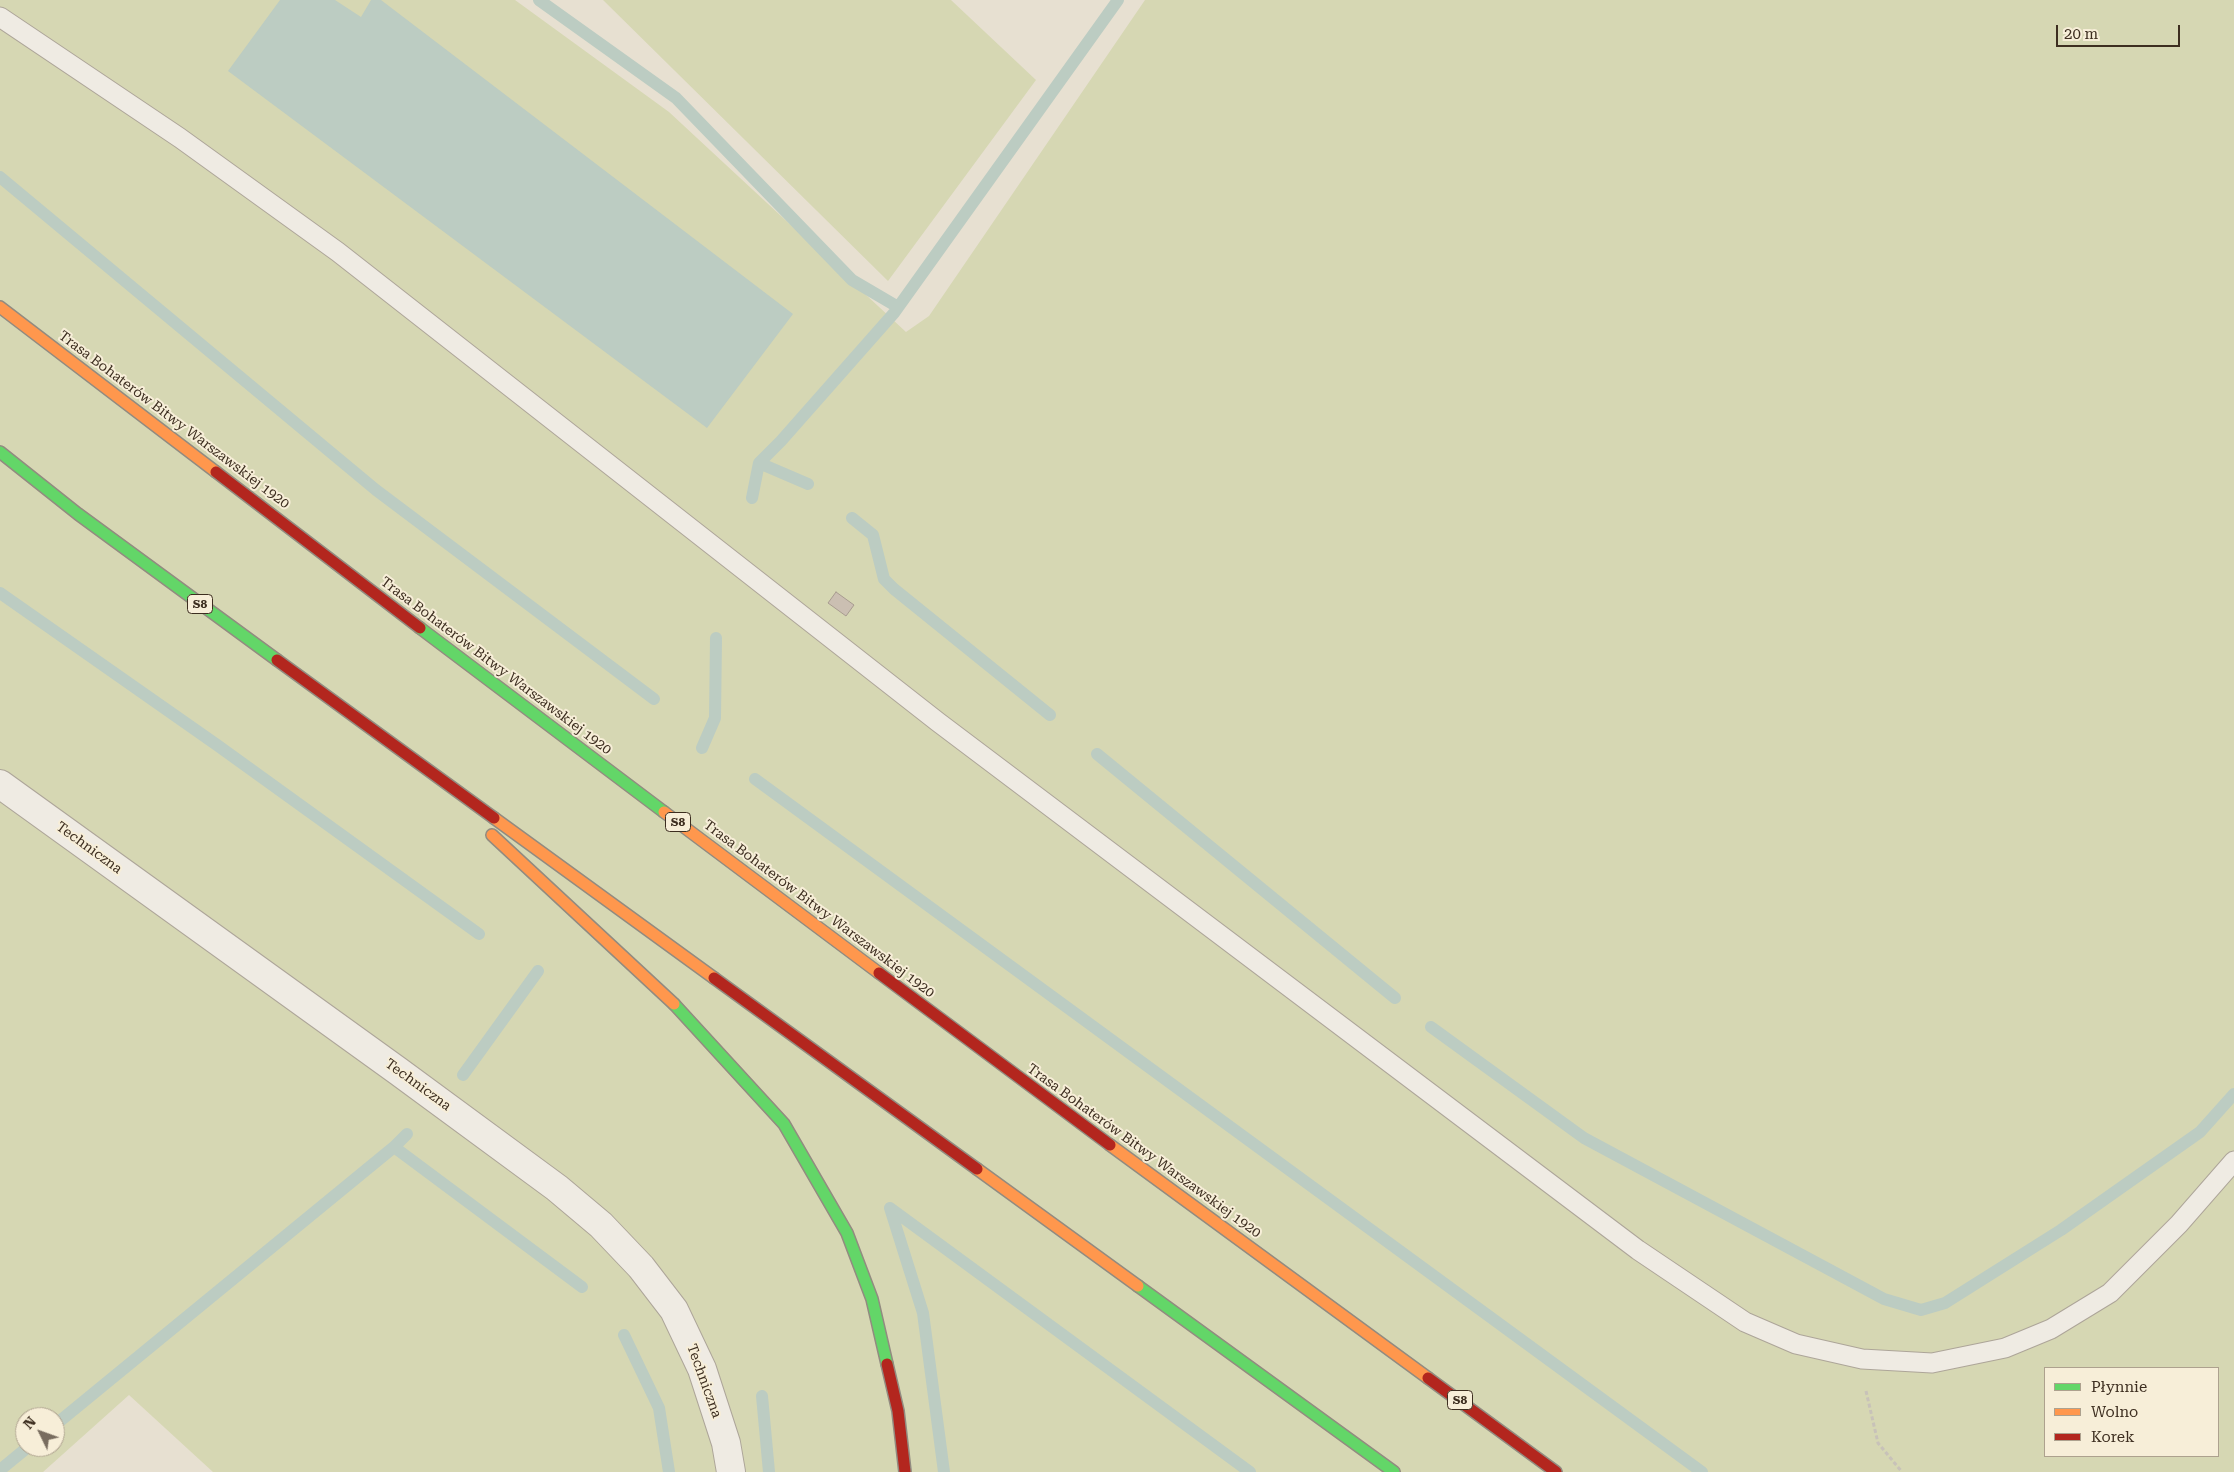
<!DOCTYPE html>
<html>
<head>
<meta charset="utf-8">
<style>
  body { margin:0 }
  #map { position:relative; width:2234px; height:1472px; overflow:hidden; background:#e7e0d1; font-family:"Roboto Serif",serif }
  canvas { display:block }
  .legend { position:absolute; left:2044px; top:1367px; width:175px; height:90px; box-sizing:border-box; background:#f7eed8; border:1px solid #ada18e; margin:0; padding:6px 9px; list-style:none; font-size:15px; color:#3d2e20 }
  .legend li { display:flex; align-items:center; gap:10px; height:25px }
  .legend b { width:25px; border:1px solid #ada18e }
  .north { position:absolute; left:15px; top:1407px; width:50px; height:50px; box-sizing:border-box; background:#f7eed8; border:1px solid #ada18e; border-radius:50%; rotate:312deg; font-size:14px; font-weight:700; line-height:20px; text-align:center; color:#3d2e20 }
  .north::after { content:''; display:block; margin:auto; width:18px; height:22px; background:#786c5e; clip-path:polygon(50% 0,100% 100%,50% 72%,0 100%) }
  .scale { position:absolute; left:2056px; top:25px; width:124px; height:22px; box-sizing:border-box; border:2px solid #3d2e20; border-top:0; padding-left:6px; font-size:15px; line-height:18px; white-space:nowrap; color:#3d2e20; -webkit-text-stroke:4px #f7eed8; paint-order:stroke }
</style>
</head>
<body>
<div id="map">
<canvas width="2234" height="1472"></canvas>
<ul class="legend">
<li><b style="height:6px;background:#63d668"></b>Płynnie</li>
<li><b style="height:6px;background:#ff974d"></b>Wolno</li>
<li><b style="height:6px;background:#b3261e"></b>Korek</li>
</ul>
<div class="north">N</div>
<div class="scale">20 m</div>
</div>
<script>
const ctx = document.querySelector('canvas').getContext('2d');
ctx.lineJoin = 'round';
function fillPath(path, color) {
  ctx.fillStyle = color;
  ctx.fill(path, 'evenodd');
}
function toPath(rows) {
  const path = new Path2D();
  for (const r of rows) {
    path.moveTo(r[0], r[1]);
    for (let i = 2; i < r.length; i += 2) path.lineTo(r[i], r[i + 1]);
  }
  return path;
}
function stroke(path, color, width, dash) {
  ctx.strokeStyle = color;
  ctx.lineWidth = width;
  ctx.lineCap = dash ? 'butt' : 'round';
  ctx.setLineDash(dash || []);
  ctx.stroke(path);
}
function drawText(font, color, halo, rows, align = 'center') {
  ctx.font = font + ' "Roboto Serif",serif';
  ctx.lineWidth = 4;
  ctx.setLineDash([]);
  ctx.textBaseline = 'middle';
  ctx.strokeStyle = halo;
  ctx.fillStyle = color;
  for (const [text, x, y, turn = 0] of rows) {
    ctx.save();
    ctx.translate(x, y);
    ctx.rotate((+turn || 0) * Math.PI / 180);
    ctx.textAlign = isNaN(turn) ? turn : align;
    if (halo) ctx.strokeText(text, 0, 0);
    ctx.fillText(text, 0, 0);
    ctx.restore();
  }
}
fillPath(toPath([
  [0,0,515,0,669,112,906,332,929,316,1145,0,2234,0,2234,1472,213,1472,129,1395,43,1472,0,1472],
  [2045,1368,2218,1368,2218,1456,2045,1456],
  [25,1417,55,1417,55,1447,25,1447],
  [603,0,951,0,1036,80,888,281]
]), '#d6d7b3');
fillPath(toPath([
  [280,0,335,0,361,17,371,0,381,0,793,314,707,428,228,71]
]), '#bcccc2');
stroke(toPath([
  [539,0,676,98,852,280,898,307],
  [0,177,376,490,654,699],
  [759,463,808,484],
  [752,498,759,463,781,441,894,313,1118,0],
  [852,518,873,535,884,579,894,589,1050,715],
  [0,593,217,745,479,934],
  [702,748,715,718,716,638],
  [1097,754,1395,998],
  [755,779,1702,1472],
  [1431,1027,1584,1138,1884,1299,1921,1310,1945,1303,2061,1230,2200,1132,2234,1094],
  [463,1075,538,971],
  [394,1147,582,1287],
  [624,1335,659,1408,669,1472],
  [762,1396,769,1472],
  [55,1425,394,1147,407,1134],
  [0,1470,28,1447],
  [944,1472,923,1313,890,1208,1250,1472]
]), '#bcccc2', 12);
const building = toPath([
  [836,592,854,605,846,616,828,603,836,592]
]);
fillPath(building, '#cbbfb2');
stroke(building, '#a89c90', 1);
const lane = toPath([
  [0,17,180,138,338,252,938,722,1638,1250,1745,1322,1796,1344,1862,1359,1932,1363,2005,1348,2051,1329,2110,1293,2179,1224,2234,1161]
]);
const street = toPath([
  [0,784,398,1071,557,1188,601,1225,641,1267,674,1310,702,1369,726,1443,731,1472]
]);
const fast = toPath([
  [0,452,78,514,277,660],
  [420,628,664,812],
  [674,1004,784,1124,847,1233,872,1299,887,1364],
  [1138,1286,1394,1472]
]);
const slow = toPath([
  [0,307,216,472],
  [664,812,879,973],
  [494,818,714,978],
  [492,835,674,1004],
  [1110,1145,1428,1378],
  [977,1169,1138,1286]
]);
const jam = toPath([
  [216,472,420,628],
  [277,660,494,818],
  [879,973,1110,1145],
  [714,978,977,1169],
  [887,1364,898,1411,905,1472],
  [1428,1378,1556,1472]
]);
stroke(lane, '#ada599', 21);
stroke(street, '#ada599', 30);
stroke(fast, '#928b80', 14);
stroke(slow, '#928b80', 14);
stroke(jam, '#928b80', 14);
stroke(toPath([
  [1866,1391,1878,1443,1902,1472]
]), '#c8c2b9', 3, [4, 2.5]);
stroke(lane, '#efebe3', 19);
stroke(street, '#efebe3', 28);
stroke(fast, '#63d668', 11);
stroke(slow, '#ff974d', 11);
stroke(jam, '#b3261e', 11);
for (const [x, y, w] of [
  [200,604,25],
  [678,822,25],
  [1460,1400,25]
]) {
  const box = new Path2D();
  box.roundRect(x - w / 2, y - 9.5, w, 19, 4);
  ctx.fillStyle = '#f7eed8';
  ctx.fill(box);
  stroke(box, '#3d2e20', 1);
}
drawText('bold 12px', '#3d2e20', null, [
  ["S8",200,604],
  ["S8",678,822],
  ["S8",1460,1400]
]);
drawText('14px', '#3d2e20', '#f7eed8', [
  ["Trasa Bohaterów Bitwy Warszawskiej 1920",174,420,37],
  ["Trasa Bohaterów Bitwy Warszawskiej 1920",496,666,37],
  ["Techniczna",89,848,36],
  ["Trasa Bohaterów Bitwy Warszawskiej 1920",819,909,37],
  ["Techniczna",418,1085,36],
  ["Trasa Bohaterów Bitwy Warszawskiej 1920",1144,1151,36],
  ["Techniczna",704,1381,70]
]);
</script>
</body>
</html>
